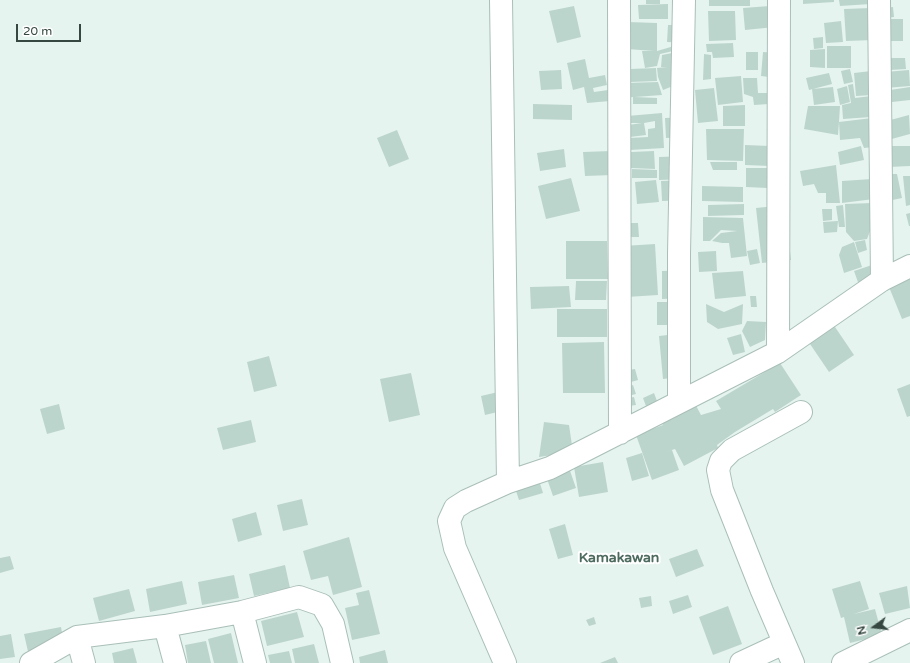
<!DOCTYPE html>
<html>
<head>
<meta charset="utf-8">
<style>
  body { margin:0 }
  #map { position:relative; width:910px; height:663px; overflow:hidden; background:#e6f4f0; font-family:"Varela Round",sans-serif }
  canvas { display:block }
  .north { position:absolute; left:854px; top:607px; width:40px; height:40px; -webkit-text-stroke:3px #fff; paint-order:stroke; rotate:255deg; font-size:11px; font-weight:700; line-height:16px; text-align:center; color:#354740 }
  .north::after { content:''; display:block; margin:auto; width:14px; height:18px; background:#354740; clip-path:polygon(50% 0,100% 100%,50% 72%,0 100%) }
  .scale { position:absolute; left:16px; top:24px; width:65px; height:18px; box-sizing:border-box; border:2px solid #354740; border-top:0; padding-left:5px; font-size:12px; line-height:14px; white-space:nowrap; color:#354740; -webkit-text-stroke:3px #fff; paint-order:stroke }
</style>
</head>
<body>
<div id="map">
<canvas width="910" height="663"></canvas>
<div class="north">N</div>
<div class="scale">20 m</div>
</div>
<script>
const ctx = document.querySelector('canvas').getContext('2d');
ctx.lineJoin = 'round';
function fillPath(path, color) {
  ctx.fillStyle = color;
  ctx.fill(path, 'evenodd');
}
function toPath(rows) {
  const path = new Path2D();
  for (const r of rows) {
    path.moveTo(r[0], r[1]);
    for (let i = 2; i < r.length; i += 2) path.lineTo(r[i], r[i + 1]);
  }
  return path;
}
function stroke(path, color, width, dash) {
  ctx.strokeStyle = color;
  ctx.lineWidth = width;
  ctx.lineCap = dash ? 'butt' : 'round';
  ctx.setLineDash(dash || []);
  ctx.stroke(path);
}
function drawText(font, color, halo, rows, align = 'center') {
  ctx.font = font + ' "Varela Round",sans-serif';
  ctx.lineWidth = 4;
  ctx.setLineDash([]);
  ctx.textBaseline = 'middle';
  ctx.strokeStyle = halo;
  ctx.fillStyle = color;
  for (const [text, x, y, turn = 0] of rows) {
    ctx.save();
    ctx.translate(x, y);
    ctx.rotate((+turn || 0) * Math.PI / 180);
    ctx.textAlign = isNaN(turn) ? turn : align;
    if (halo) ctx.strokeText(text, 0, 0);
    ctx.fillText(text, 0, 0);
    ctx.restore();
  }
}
fillPath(toPath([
  [646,0,660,0,660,4,646,4],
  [709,0,750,0,750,6,709,6],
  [803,0,834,0,834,2,803,4],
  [839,0,871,0,871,4,840,6],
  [668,4,668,19,639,19,638,5],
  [783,5,785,26,745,30,743,8],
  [574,6,581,37,557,43,549,11],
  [893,7,894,17,884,18,883,8],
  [871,8,874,40,846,41,844,9],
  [708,11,735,11,736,40,709,41],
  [890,19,903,19,903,41,890,41],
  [841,21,843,42,826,43,824,23],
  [628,22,657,23,657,51,681,44,692,44,694,51,685,53,682,49,660,54,657,66,645,68,642,51,654,51,627,49],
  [668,25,694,25,694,43,667,42],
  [823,37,823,48,814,49,813,38],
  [733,43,734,57,713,58,712,52,707,52,706,44],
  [827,46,851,46,851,68,827,68],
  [825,49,825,68,810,67,810,50],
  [682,51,673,67,671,67,673,86,663,90,658,77,657,68,667,67,661,67,662,55],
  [746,52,758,52,758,70,746,70],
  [763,52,779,53,777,78,761,76],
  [704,54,711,55,711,79,703,80],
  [889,58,905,58,906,69,890,70],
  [585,59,589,78,605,75,607,85,593,88,594,92,608,90,610,101,587,103,584,87,573,90,567,63],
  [656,68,657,81,630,82,630,69],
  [850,69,853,82,844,84,841,71],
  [561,70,562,89,541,90,539,71],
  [909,70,910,86,886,88,885,72],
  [871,71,873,95,856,96,854,73],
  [829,73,832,84,809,90,806,78],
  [741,76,743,102,718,105,715,78],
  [743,78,757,78,758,93,769,93,769,104,754,105,753,97,744,94],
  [658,82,662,95,635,97,657,98,657,104,633,104,633,97,625,98,626,83],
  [853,84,855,98,871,96,871,117,843,119,842,105,851,103,848,85],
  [847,86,850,102,840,105,837,89],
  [833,87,835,102,814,105,812,89],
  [910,87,910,100,892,102,890,90],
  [714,88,718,121,698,123,695,90],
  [533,104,572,105,572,120,533,119],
  [745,105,745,126,723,126,723,106],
  [808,106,840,106,839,122,872,118,875,147,864,148,860,138,840,140,839,122,838,135,804,129],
  [662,113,664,148,630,150,629,138,648,137,648,129,655,128,655,121,644,123,646,135,630,137,628,125,642,123,627,123,627,116],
  [909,115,910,134,888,140,883,122],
  [690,117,691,137,666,138,665,118],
  [706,129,744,129,743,161,707,160],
  [397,130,409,159,389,167,377,138],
  [745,145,770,146,770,166,745,165],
  [861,146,864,160,840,165,838,152],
  [889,146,910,146,910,166,889,167],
  [564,149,566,167,540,171,537,153],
  [611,151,613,175,585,176,583,152],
  [654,151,655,169,631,168,631,152],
  [687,156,688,179,659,180,659,157],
  [710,162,737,162,737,170,713,170],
  [836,165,840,203,826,203,826,193,818,193,814,184,803,186,800,171],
  [746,168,767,168,767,173,786,172,769,191,767,176,767,188,746,187],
  [632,169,657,170,657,178,632,178],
  [882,174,897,174,902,198,888,201],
  [903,176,910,176,910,205,906,206],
  [571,178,580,211,546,219,538,186],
  [872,179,874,199,842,203,842,181],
  [656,180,659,202,637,204,635,182],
  [687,180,688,200,662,201,661,181],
  [702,186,743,187,743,202,702,201],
  [872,203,873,223,867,239,854,241,846,232,845,204],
  [744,204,744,215,708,216,708,205],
  [785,205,791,260,762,263,756,208],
  [843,205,845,227,839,227,836,206],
  [822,209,832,209,832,220,823,221],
  [910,213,910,226,909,226,906,214],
  [703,217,743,218,747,256,731,258,729,243,722,243,712,241,721,233,737,231,721,230,710,241,703,241],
  [838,221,837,232,824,233,823,222],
  [630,223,638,223,639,237,630,237],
  [865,240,867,250,858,253,855,242],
  [566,241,607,241,608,279,566,279],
  [854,242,862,267,844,273,839,255,842,247],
  [655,244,658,295,627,297,623,246],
  [757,249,760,263,750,265,747,251],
  [716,251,717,271,699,272,698,252],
  [872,265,877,279,859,285,854,271],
  [691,270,691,298,662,299,662,271],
  [743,271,746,296,715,299,712,273],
  [910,279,910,316,902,319,889,287],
  [576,281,607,281,606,300,575,300],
  [569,286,571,307,531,309,530,287],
  [750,296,756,296,757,307,751,307],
  [657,302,685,302,686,325,657,325],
  [706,304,724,312,743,304,742,324,718,329,707,322],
  [557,309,607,309,607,337,557,337],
  [747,321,766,322,765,340,750,347,742,331],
  [833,324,854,355,829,372,808,341],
  [685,333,689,376,663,379,659,336],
  [741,334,745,352,733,355,727,338],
  [604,342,605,393,563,393,562,343],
  [269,356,277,386,254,392,247,362],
  [780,363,801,395,775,412,773,409,735,432,717,445,718,448,684,466,675,449,653,456,672,450,679,470,652,480,636,435,663,425,659,418,693,400,701,415,721,409,716,401],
  [635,369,638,380,631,382,628,370],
  [411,373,420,415,389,422,380,379],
  [910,384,910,416,907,417,897,389],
  [633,385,636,394,624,397,622,388],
  [498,392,502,411,485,415,481,396],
  [654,393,657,401,646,406,643,398],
  [634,397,636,405,629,406,627,398],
  [59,404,65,429,47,434,40,409],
  [251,420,256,442,223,450,217,428],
  [544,422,569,425,573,452,539,457],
  [642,453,649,476,632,481,626,458],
  [603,462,608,492,579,497,574,467],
  [568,465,576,488,553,496,545,473],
  [538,477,543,493,519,500,514,485],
  [302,499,308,525,283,531,277,505],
  [256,512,262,535,238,542,232,519],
  [565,524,573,555,558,559,549,529],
  [349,537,362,587,333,595,328,576,311,580,303,551],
  [697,549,704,566,676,577,669,559],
  [10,556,14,569,0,573,0,558],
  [285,565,290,588,254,596,249,574],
  [234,575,239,598,202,605,198,582],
  [182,581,187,604,150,612,146,589],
  [860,581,869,609,854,614,875,609,882,635,850,643,844,617,841,618,832,589],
  [907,586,910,608,885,614,879,593],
  [129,589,135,611,99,621,93,598],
  [369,590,380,634,352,640,345,608,359,605,356,593],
  [688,595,692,607,673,614,669,601],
  [651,596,652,606,641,608,639,598],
  [728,606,742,644,713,655,699,617],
  [297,612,304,637,267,646,261,621],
  [594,617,596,624,589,626,586,620],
  [61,627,65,650,29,656,24,634],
  [231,633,238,663,214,663,208,639],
  [11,634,15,657,0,659,0,636],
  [206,641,211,663,188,663,185,645],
  [314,644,319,663,295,663,292,649],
  [133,648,137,663,114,663,112,653],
  [385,650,388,663,360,663,359,657],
  [289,651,292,663,270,663,268,655],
  [615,657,618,663,600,663]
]), '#bcd5cc');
const minor = toPath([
  [501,0,508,482],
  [619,0,620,433],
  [879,0,882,280],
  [778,352,779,0],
  [679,402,679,254,684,0],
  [242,612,255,663],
  [165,626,175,663],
  [77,637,84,663],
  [31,663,77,637,165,626,242,612,299,597,322,605,333,624,342,663],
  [505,663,455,548,449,521,455,508,466,501,508,482,550,468,778,352,882,280,910,266],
  [741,663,784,643],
  [793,663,762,591,722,490,718,470,721,461,732,450,801,412],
  [843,663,910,630]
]);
stroke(minor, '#a9bfb8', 24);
stroke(minor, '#fff', 22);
drawText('bold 14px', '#4c6a5e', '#fff', [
  ["Kamakawan",619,558]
]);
</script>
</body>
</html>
